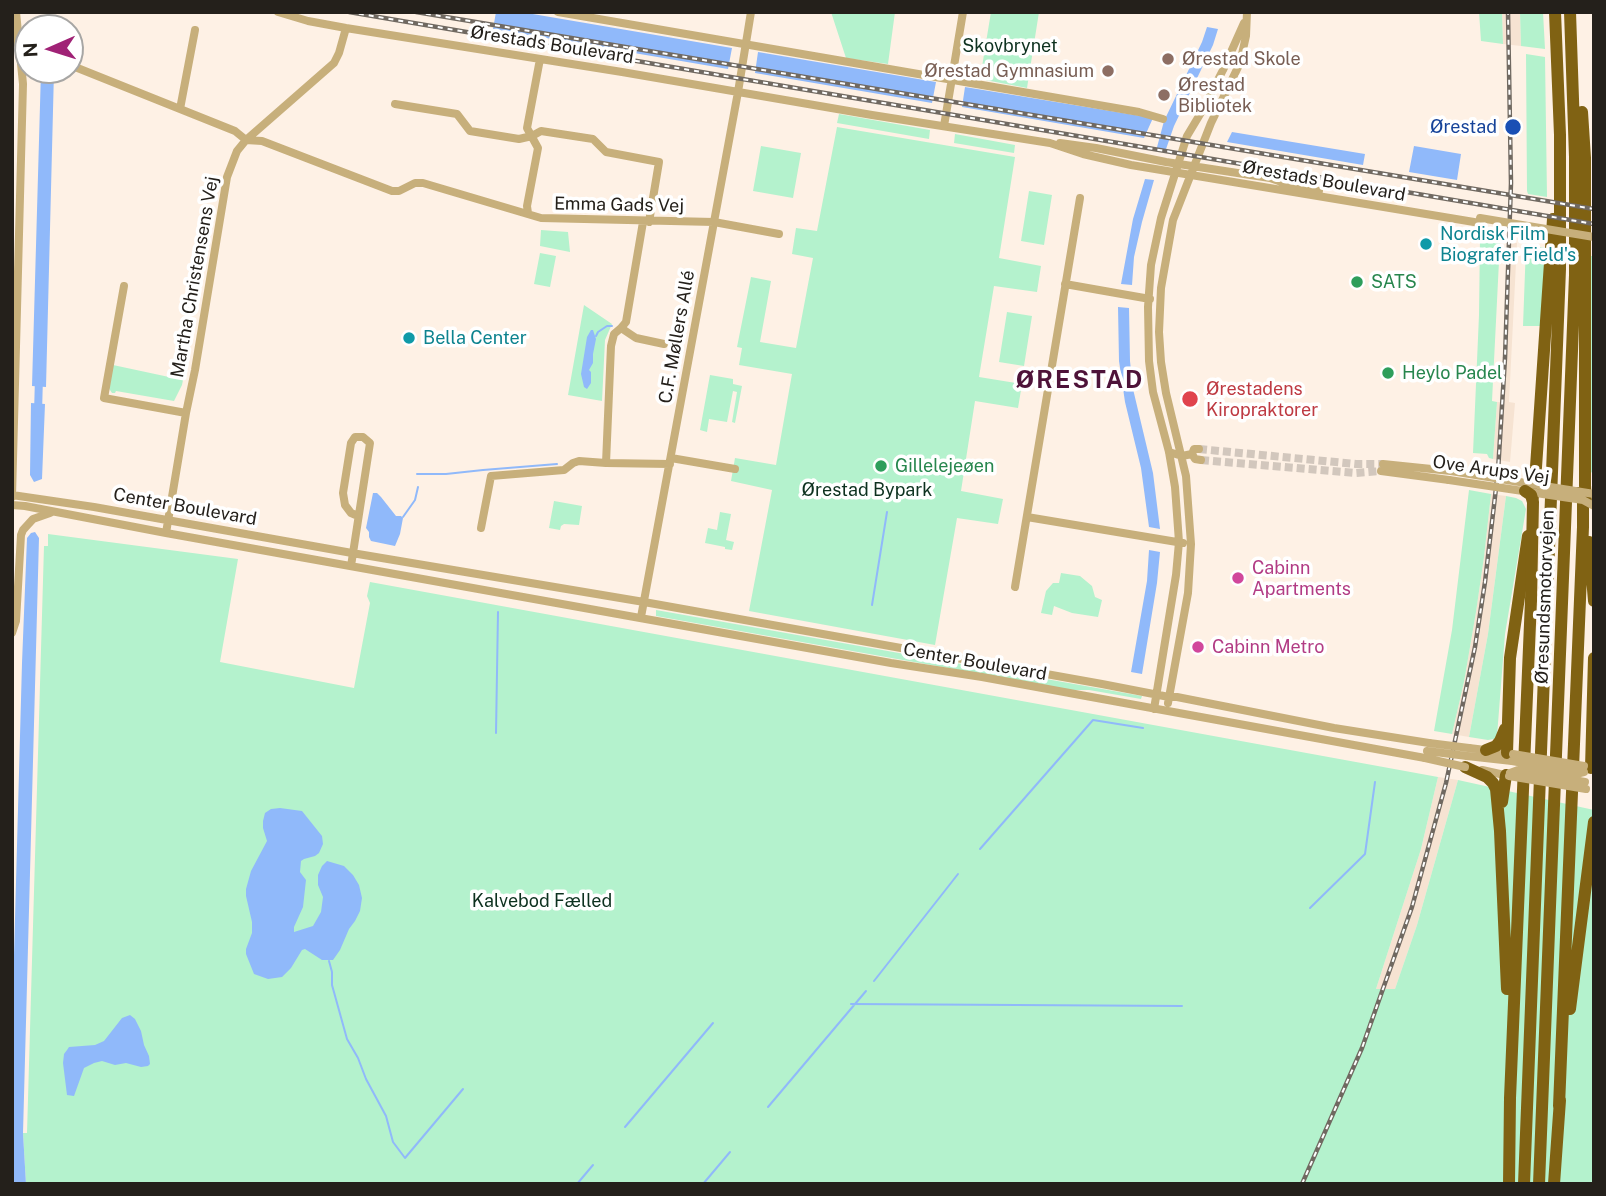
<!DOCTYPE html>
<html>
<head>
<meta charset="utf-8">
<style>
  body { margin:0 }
  #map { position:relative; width:1606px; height:1196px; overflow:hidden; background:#fef1e5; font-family:"Public Sans",sans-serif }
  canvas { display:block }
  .frame { position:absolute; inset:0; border:14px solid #24201b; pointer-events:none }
  .north { position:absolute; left:14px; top:14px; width:70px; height:70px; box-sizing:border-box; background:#fff; border:2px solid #a7a6a4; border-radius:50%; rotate:267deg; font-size:19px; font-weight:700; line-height:28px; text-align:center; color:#24201b }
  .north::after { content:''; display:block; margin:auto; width:24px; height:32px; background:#a02276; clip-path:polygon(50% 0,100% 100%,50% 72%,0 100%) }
</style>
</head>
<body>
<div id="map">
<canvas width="1606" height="1196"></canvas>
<div class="frame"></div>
<div class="north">N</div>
</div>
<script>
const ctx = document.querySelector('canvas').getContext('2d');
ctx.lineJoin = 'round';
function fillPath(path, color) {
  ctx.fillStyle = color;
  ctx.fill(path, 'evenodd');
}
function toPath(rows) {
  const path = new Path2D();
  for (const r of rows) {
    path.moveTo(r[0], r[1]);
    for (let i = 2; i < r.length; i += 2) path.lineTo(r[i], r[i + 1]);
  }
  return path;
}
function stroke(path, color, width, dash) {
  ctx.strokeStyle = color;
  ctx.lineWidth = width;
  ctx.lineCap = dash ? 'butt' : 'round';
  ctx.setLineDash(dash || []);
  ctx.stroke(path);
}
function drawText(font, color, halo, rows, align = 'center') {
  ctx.font = font + ' "Public Sans",sans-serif';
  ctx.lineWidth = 7;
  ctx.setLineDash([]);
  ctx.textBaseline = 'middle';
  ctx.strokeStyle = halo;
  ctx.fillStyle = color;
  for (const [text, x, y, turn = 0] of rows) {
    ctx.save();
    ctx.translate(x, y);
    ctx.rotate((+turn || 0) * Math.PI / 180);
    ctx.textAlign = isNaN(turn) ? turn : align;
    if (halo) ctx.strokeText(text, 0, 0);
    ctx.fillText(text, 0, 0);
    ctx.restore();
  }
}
fillPath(toPath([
  [1502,12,1520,12,1521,46,1503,44],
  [1508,242,1517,243,1509,402,1515,403,1510,462,1493,459,1497,402,1501,402],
  [1491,494,1506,496,1488,634,1469,737,1452,734,1464,682,1476,612,1484,557],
  [1438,777,1458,780,1417,925,1395,989,1376,989,1421,849]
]), '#f6e3d2');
fillPath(toPath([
  [831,12,895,12,888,64,846,58],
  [991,12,1039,12,1027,88,980,79],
  [1479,12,1502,12,1503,44,1481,41],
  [1520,12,1543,12,1545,49,1521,46],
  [1526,54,1545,57,1547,197,1528,194,1527,191],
  [839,114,930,130,929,139,837,123],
  [837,127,1015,157,999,258,1041,266,1037,292,994,286,979,377,1022,384,1018,408,975,401,961,491,1003,499,998,524,957,518,935,645,749,611,772,490,731,481,735,458,776,465,792,374,739,365,742,348,737,347,751,277,771,281,760,342,796,348,813,258,792,254,796,228,817,231],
  [955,134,1015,145,1014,153,954,143],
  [761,146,801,153,793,198,753,191],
  [1029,191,1052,195,1044,245,1021,241],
  [541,230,568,232,570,252,540,246],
  [1480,238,1500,241,1492,401,1497,402,1493,459,1489,458,1487,454,1473,453,1479,315],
  [1526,245,1546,248,1542,326,1523,326],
  [540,253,556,256,550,287,534,284],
  [1591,256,1594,256,1594,473,1590,472],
  [584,305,612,324,605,340,602,401,568,395],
  [1007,312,1032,316,1024,366,999,362],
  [113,365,183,380,182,385,174,401,116,391,115,393,112,393,108,387],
  [710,375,733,379,733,384,742,386,735,423,732,422,737,392,733,391,727,422,709,419,707,432,700,430],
  [1469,490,1491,494,1484,557,1476,612,1464,682,1452,734,1434,731,1452,630],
  [1506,496,1516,498,1522,501,1526,509,1505,634,1497,736,1494,739,1488,740,1469,737,1488,634],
  [554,501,582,506,579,525,564,524,561,526,560,530,549,528],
  [720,512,731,514,726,540,734,542,732,550,725,549,725,547,705,543,708,528,717,530],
  [48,534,238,559,220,662,354,688,370,603,367,596,370,582,1438,777,1421,849,1376,989,1395,989,1417,925,1458,780,1594,810,1594,1184,26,1184,23,1133,27,1133,44,546,48,546],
  [1061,573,1080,576,1092,586,1095,597,1102,600,1098,617,1072,613,1054,606,1052,615,1041,613,1046,591,1053,583,1059,583],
  [656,610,1142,696,1141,699,1089,690,1071,690,656,616]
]), '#b4f2cd');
fillPath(toPath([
  [496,12,521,12,732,48,728,69,493,29],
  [1207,27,1218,29,1213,45,1174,126,1165,152,1156,151,1164,121,1202,42],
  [758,52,936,82,932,103,755,73],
  [41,70,54,71,46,387,32,386],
  [965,87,1153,118,1144,138,962,107],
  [1232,132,1365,154,1363,165,1227,142],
  [1414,146,1461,154,1457,180,1409,172],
  [1145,179,1154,180,1142,222,1134,257,1132,285,1121,284,1133,219],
  [1118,307,1129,308,1130,361,1133,389,1153,473,1160,529,1149,527,1141,468,1125,402,1119,361],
  [591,330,593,330,596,339,593,354,593,363,589,370,591,372,591,383,587,389,584,387,581,374,587,337],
  [31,403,45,404,42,479,34,482,30,475],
  [373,493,377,493,381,497,396,516,401,516,403,518,400,534,395,546,371,541,369,537,369,532,366,528],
  [35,532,39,538,23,1133,26,1184,12,1184,12,1028,22,663,27,538,31,533],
  [1149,550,1160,552,1157,583,1142,674,1131,672,1147,581],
  [280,808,302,811,322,836,323,844,319,853,315,856,304,859,301,861,300,872,306,880,303,907,294,927,294,932,313,926,321,912,323,897,318,885,318,875,322,866,327,861,344,866,353,875,359,885,362,898,360,911,355,921,349,929,340,950,333,960,322,960,305,949,302,950,291,968,282,977,268,979,254,974,246,954,246,949,252,933,252,922,246,896,246,889,251,871,267,841,263,828,263,821,265,813,271,809],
  [130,1015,135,1019,141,1031,144,1045,149,1056,150,1064,148,1066,141,1067,126,1063,115,1065,102,1061,94,1063,84,1068,74,1096,67,1095,63,1063,64,1054,67,1050,69,1047,95,1045,104,1041,122,1018]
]), '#90b9fa');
stroke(toPath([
  [596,336,598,332,607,326,612,326],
  [417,474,446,474,483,470,557,464],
  [403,517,415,500,418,487],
  [872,605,887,512],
  [496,733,498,612],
  [980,849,1093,720,1143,728],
  [1310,908,1365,854,1375,782],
  [329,961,332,972,332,985,347,1039,358,1058,366,1079,386,1116,393,1142,405,1158,463,1089],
  [874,981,958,874],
  [851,1004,1182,1006],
  [768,1107,866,991],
  [625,1127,713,1023],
  [577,1184,593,1165],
  [703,1184,730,1152]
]), '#90b9fa', 2);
stroke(toPath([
  [38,413,39,377]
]), '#90b9fa', 8);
stroke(toPath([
  [1199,449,1356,464,1383,464],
  [1201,460,1356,473,1381,471]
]), '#d2c7bd', 8, [8, 4]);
stroke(toPath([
  [278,12,308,21,346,28,622,72,872,115,1050,143,1083,154,1131,165,1480,223],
  [558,12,1139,112,1163,119],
  [12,35,20,48],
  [70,65,235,131,246,140,262,141,392,191,399,191,415,183,423,183,541,218,714,222,779,234],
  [395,104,457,114,470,131,519,139,532,136,541,131,593,139,606,152,659,162,649,222],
  [180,109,195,30],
  [944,126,963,12],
  [1060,143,1096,148,1166,162,1270,178,1290,185,1319,191],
  [528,213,527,206,538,148,527,128,540,59],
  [1065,284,1150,299],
  [124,286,104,398,186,413],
  [621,328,626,322,643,222],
  [1169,452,1182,456,1192,454,1194,449,1199,449],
  [1192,454,1195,459,1201,460],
  [671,458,735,469],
  [606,463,611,346,614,334,621,328,636,338,664,344],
  [1383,464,1451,471],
  [1381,471,1449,480],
  [12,495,94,507,352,553,644,602,1102,684,1169,697,1177,697,1334,728,1429,743],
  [12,497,23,84,16,12],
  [12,505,25,506,166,533,891,663,982,677,1425,758],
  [1027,517,1183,543],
  [481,528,491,476,564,470,573,463,579,461,606,463,670,464],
  [166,533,186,413,195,370,227,177,237,151,246,140,334,63,339,53,346,28],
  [351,566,370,443,363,437,355,437,351,443,343,493,345,505,351,513,358,516],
  [1015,587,1080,198],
  [641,617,738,92,751,12],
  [12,633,16,621,21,535,23,530,33,519,50,513],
  [1168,703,1188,593,1191,544,1186,476,1166,393,1161,362,1159,332,1161,288,1173,220,1211,123,1240,63,1246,36,1247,12],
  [1154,709,1176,575,1179,542,1175,487,1169,452,1153,392,1149,361,1148,307,1151,265,1161,218,1187,136,1202,111,1223,70,1244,23],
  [1469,748,1510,753],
  [1467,756,1512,761],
  [1482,770,1509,776]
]), '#c7af7b', 8);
stroke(toPath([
  [1582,112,1585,158,1585,485,1586,503],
  [1533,497,1536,467,1553,219],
  [1589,542,1594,601],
  [1486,750,1496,746,1500,741,1505,729],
  [1507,753,1510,658,1528,536],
  [1465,767,1487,777,1493,783,1496,789,1500,831,1507,989],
  [1591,768,1594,658],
  [1502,802,1506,775],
  [1570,1009,1594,822],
  [1559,1106,1583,527,1583,500,1578,493],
  [1509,1184,1510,1098,1531,600],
  [1524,1184,1560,269,1560,135,1555,12],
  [1539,1184,1575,275,1575,157,1570,12],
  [1554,1184,1560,1100]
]), '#806213', 12);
const rail = toPath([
  [349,12,1594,224],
  [416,12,1594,209],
  [1302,1184,1362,1048,1412,907,1446,783,1475,647,1485,582,1498,471,1505,358,1511,183,1508,12]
]);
stroke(rail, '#706961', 4.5);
stroke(rail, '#fff', 2, [5]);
stroke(toPath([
  [1480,218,1594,237],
  [1451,471,1594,494],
  [1449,480,1583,500,1594,506],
  [1429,743,1469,748],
  [1427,751,1467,756],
  [1513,754,1584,766],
  [1425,758,1465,767],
  [1512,761,1580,773,1584,772],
  [1510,773,1518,770,1585,782],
  [1509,776,1586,789]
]), '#c7af7b', 8);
stroke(toPath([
  [1525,491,1531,495,1533,502,1531,600]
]), '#806213', 12);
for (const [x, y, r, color] of [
  [1168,59,7,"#8d6e63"],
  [1108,71,7,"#8d6e63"],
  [1164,95,7,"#8d6e63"],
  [1513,127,9,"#1a4fb4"],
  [1426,244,7,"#0f9aa8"],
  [1357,282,7,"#2e9e5b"],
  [409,338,7,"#0f9aa8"],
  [1388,373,7,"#2e9e5b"],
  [1190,399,9,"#e0444e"],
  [881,466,7,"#2e9e5b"],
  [1238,578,7,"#d1479c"],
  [1198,647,7,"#d1479c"]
]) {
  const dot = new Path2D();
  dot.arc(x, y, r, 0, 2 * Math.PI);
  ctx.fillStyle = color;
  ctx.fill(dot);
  stroke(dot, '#fff', 2.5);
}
drawText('18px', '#24201b', '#fff', [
  ["Ørestads Boulevard",552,45,9],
  ["Ørestads Boulevard",1324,181,10],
  ["Emma Gads Vej",619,205,1],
  ["Martha Christensens Vej",195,277,-80],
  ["C.F. Møllers Allé",677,337,-80],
  ["Ove Arups Vej",1491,470,8],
  ["Center Boulevard",185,507,10],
  ["Øresundsmotorvejen",1545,597,-88],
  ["Center Boulevard",975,662,10]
]);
drawText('18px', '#0d311f', '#fff', [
  ["Skovbrynet",1010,46],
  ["Ørestad Bypark",867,490],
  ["Kalvebod Fælled",542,901]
]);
drawText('18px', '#785e54', '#fff', [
  ["Ørestad Skole",1182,59],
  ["Ørestad Gymnasium",1094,71,"right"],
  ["Ørestad",1178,85],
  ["Bibliotek",1178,106]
], 'left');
drawText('18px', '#164399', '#fff', [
  ["Ørestad",1497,127]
], 'right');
drawText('18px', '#0d838f', '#fff', [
  ["Nordisk Film",1440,234],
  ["Biografer Field's",1440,255],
  ["Bella Center",423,338]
], 'left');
drawText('18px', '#27864d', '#fff', [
  ["SATS",1371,282],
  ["Heylo Padel",1402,373],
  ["Gillelejeøen",895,466]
], 'left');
drawText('18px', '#be3a42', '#fff', [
  ["Ørestadens",1206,389],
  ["Kiropraktorer",1206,410]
], 'left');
drawText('18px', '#b23c85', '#fff', [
  ["Cabinn",1252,568],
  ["Apartments",1252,589],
  ["Cabinn Metro",1212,647]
], 'left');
ctx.letterSpacing = '2px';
drawText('bold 24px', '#4e1339', '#fff', [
  ["ØRESTAD",1080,381]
]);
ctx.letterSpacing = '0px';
</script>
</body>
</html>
